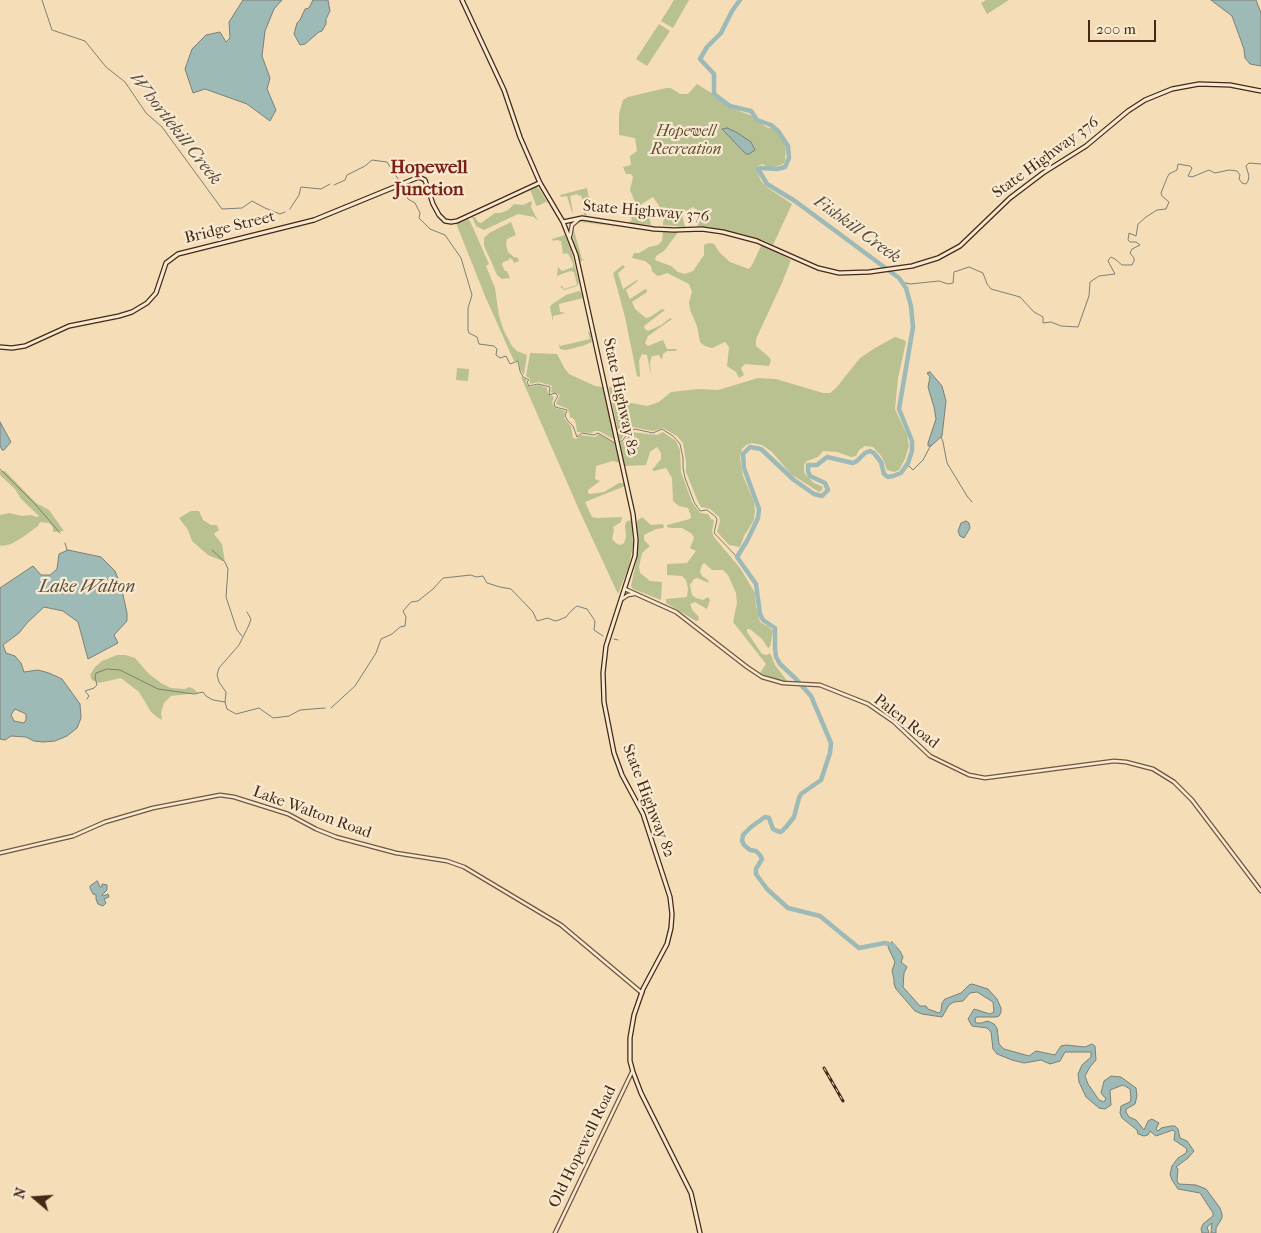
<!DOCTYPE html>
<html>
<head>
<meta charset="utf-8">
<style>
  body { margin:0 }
  #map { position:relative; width:1261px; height:1233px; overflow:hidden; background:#f5ddb8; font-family:"IM FELL French Canon",serif }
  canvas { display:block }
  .north { position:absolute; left:10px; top:1173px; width:50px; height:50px; -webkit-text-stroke:4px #f8e9d1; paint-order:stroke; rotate:288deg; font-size:14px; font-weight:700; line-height:20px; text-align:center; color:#452815 }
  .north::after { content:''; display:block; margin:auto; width:18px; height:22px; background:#452815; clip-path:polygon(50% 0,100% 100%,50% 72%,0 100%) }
  .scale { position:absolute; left:1088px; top:20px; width:68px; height:22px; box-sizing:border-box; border:2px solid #452815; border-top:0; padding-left:6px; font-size:15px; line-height:18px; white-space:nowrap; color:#452815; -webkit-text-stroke:4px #f8e9d1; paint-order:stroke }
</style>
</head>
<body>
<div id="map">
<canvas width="1261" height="1233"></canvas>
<div class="north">N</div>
<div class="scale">200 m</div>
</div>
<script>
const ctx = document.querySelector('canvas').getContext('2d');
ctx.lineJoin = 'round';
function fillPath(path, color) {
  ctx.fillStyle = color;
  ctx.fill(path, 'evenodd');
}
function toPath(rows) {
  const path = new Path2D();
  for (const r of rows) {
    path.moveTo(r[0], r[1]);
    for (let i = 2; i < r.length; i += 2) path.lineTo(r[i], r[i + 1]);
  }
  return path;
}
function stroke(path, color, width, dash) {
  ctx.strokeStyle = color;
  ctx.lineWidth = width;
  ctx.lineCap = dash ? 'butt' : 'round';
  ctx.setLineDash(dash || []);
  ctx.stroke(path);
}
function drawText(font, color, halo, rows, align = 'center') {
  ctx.font = font + ' "IM FELL French Canon",serif';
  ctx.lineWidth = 4.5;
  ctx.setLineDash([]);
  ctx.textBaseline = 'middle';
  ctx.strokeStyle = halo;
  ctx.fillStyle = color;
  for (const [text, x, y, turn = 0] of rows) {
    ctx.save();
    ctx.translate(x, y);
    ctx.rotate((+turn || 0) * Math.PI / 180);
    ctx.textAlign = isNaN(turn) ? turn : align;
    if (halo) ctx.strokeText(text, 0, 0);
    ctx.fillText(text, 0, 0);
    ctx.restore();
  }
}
fillPath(toPath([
  [674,0,689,0,673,28,661,21],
  [986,0,1009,0,987,14,981,3],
  [659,24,670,31,647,66,636,59],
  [697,84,713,94,728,107,750,115,766,127,774,129,786,145,785,161,783,164,771,168,762,164,758,166,756,169,761,181,768,188,792,204,773,245,765,241,737,233,697,226,702,215,693,207,686,211,682,215,685,227,663,225,664,213,653,197,637,207,630,190,633,177,631,174,626,174,623,167,631,165,630,156,637,151,635,138,619,135,619,114,623,100,628,97,666,88,671,88,680,94,688,94],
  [536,186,539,189,548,203,546,202,537,206,536,205,530,189],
  [587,188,589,198,583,199,587,216,584,215,583,209,585,208,581,195,579,196,577,194,570,196,573,213,572,212,567,196,561,197,560,195],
  [532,201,531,207,538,221,534,217,518,214,484,230,476,226,472,217,475,217,478,222,481,223,495,213,501,213,508,210,514,204,523,205],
  [630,214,633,214,638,220,643,222,649,216,651,225,628,223,632,220],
  [467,218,470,221,489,264,486,266,495,288,499,316,504,331,512,346,517,351,527,355,524,375,520,369,519,361,514,361,485,296,456,223],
  [578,221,584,221,614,226,613,228,613,226,580,222,573,227,582,259,584,259,580,262,571,231,572,226],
  [511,222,516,235,507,239,506,245,508,252,514,257,518,258,519,261,514,263,512,259,509,258,509,260,503,262,502,265,505,271,507,271,510,278,502,279,497,275,491,261,484,246,484,238,489,233],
  [679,231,664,251,656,256,655,260,671,266,678,272,685,274,693,271,704,255,704,245,709,243,714,244,720,253,730,262,746,268,749,269,752,265,762,244,791,260,782,283,756,339,756,346,769,357,771,360,769,366,745,364,741,368,744,375,739,378,736,372,727,366,729,347,725,342,712,348,705,346,700,342,697,326,690,310,689,302,692,292,689,284,667,273,659,276,656,275,652,271,651,266,645,261,632,258,634,253,639,253,649,247,658,245,662,241,663,232],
  [565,235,571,250,579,283,577,286,564,290,560,286,562,286,564,289,577,285,574,272,570,271,557,276,558,267,562,271,573,267,573,264,569,255,566,253,563,254,561,241,557,240,553,241,552,239],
  [623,265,625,267,618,273,623,289,637,280,638,281,626,290,630,299,645,289,647,290,647,292,632,302,635,309,646,318,650,317,662,309,665,310,644,326,645,329,648,331,661,325,670,318,672,319,648,336,645,343,648,346,663,340,667,349,677,349,676,351,667,351,663,354,662,360,659,355,652,356,650,362,651,375,647,355,642,354,639,361,640,376,639,377,637,376,625,317,613,273],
  [579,291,581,292,583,298,559,304,560,312,566,313,553,316,553,322,550,307,551,305,566,295],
  [588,332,590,332,592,342,582,346,566,350,560,349,558,342,560,346,590,339],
  [895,337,904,340,906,342,898,378,895,409,907,435,909,446,905,459,899,470,894,472,887,470,882,457,873,447,865,446,859,450,856,456,851,457,837,452,823,451,818,457,807,461,804,465,804,472,807,476,814,483,823,487,822,490,819,492,791,474,772,452,762,445,752,443,746,445,742,449,740,458,743,476,754,502,755,511,754,520,744,536,740,547,729,545,720,535,717,532,720,521,719,517,710,509,701,507,698,502,686,472,686,462,683,443,677,436,663,428,653,431,633,427,626,431,620,441,609,388,610,387,613,386,616,395,621,401,647,406,659,402,671,392,698,389,718,390,758,378,776,379,823,393,830,393,836,388,860,358,875,348],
  [530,353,557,354,565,369,569,374,595,386,603,387,615,440,599,431,594,431,592,433,577,432,576,424,574,419,570,417,568,409,556,404,560,395,551,392,552,386,539,382,530,384,530,379,526,376],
  [457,368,469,369,468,381,456,380],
  [521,377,526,379,526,383,530,387,539,385,547,388,548,394,554,397,552,403,555,408,565,411,564,418,571,426,573,438,576,439,581,435,595,437,599,434,616,444,620,463,613,461,596,466,595,479,600,481,588,490,588,493,590,494,604,492,619,483,624,483,625,486,585,502,592,517,597,518,622,517,621,522,613,527,614,530,612,539,617,544,621,545,624,543,626,537,625,526,626,522,630,520,632,522,633,545,629,566,618,594,580,512],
  [631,432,657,435,663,432,676,441,680,450,681,472,692,502,700,513,708,514,711,519,714,520,712,532,714,537,740,568,755,593,756,606,760,622,769,627,773,631,770,647,768,648,762,639,750,629,747,629,747,632,762,654,767,655,770,653,775,665,788,682,774,679,760,673,766,664,733,622,737,603,736,593,728,575,723,570,712,570,704,563,702,565,700,572,702,576,708,580,709,583,697,578,694,579,690,585,692,595,696,598,703,600,708,597,710,600,707,609,695,602,690,604,693,611,699,617,698,621,696,621,666,603,666,599,687,597,688,588,686,580,682,576,667,575,667,564,687,563,696,551,690,548,694,538,692,534,682,528,671,528,667,527,667,525,690,519,691,516,688,508,679,506,673,501,672,478,666,468,654,471,652,470,661,459,661,453,657,447,650,452,646,465,625,466,620,443,625,441],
  [0,471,5,471,36,503,49,510,64,531,53,532,53,527,49,523,40,522,38,526,23,537,11,544,2,546,0,545,0,515,9,513,22,516,31,515,37,517,39,516,21,499,15,489,0,475],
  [191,511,199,511,203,520,211,525,217,525,219,530,214,534,222,544,225,562,208,555,192,541,188,530,179,518],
  [642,517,651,525,663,524,664,528,656,529,644,535,644,540,650,546,642,553,639,567,640,573,644,576,650,581,662,582,661,600,633,589,631,586,637,558,637,521],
  [117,655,125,655,135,658,149,674,161,683,171,688,185,689,189,687,194,689,198,693,171,696,164,703,161,713,162,720,157,717,151,712,139,692,121,678,99,683,92,680,90,675,95,667,102,661]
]), '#bac190');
const water = toPath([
  [243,0,282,0,274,9,265,31,262,56,270,78,267,89,276,110,270,121,247,104,205,89,193,93,185,69,192,49,206,35,220,32,226,42,230,38,229,22,243,0],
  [313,0,328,0,330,11,326,19,326,24,322,31,319,32,305,44,300,45,294,34,297,23,300,20,305,9,309,8,313,0],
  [1211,0,1256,0,1261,13,1261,66,1250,64,1245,58,1244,49,1232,16,1211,0],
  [727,128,736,132,751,142,755,150,749,154,746,154,722,129,727,128],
  [930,372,942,386,946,401,942,436,931,446,928,446,928,443,936,419,934,407,928,387,930,377,927,373,930,372],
  [0,422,11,442,4,450,2,450,0,445,0,422],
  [966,521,969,523,970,528,964,538,960,536,958,531,961,523,966,521],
  [68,550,101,557,115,571,121,586,127,613,127,621,114,635,118,643,88,659,78,622,63,611,44,607,27,623,19,633,3,645,6,653,15,656,21,663,24,672,38,670,49,673,62,679,80,704,81,718,77,728,67,736,55,741,43,742,34,741,26,737,11,736,5,740,0,739,0,588,33,566,41,575,50,575,57,569,59,554,68,550],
  [15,709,26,714,26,720,24,723,14,721,11,715,15,709],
  [97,881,98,882,100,887,102,887,102,884,107,885,107,890,102,895,103,896,108,894,109,897,104,899,106,903,103,906,98,904,96,899,96,895,93,894,90,888,90,886,97,881],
  [892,942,900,951,903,957,901,962,907,967,904,973,903,987,920,1006,926,1006,928,1009,939,1013,941,1011,942,1003,945,999,961,993,969,985,972,984,988,989,997,999,1001,1008,1001,1012,999,1016,996,1017,976,1017,975,1021,976,1023,981,1023,988,1021,994,1024,997,1028,999,1044,1004,1049,1029,1056,1036,1051,1055,1055,1061,1046,1066,1045,1085,1047,1092,1044,1095,1046,1096,1060,1090,1067,1085,1076,1088,1084,1099,1100,1104,1102,1106,1099,1101,1093,1104,1081,1111,1076,1121,1077,1136,1088,1137,1096,1135,1104,1126,1109,1126,1112,1129,1117,1136,1120,1144,1130,1148,1121,1152,1119,1159,1123,1156,1129,1158,1131,1161,1128,1171,1126,1175,1126,1178,1129,1180,1138,1187,1141,1194,1151,1188,1158,1176,1167,1178,1169,1177,1181,1179,1184,1196,1185,1206,1189,1220,1208,1222,1214,1222,1218,1216,1228,1216,1233,1211,1233,1212,1223,1207,1227,1209,1233,1202,1233,1201,1229,1203,1224,1213,1216,1213,1213,1200,1193,1178,1189,1172,1180,1170,1174,1172,1166,1178,1158,1186,1153,1187,1150,1186,1148,1174,1140,1175,1132,1173,1130,1156,1136,1150,1131,1148,1135,1144,1136,1138,1134,1137,1130,1122,1118,1120,1113,1121,1106,1130,1102,1131,1098,1130,1089,1123,1085,1110,1090,1111,1105,1105,1109,1099,1108,1086,1097,1079,1082,1078,1074,1082,1065,1091,1057,1091,1052,1065,1052,1060,1061,1050,1064,1041,1060,1024,1063,1012,1060,997,1054,993,1049,991,1032,987,1028,972,1026,968,1019,974,1009,990,1014,994,1012,993,1002,977,992,970,993,963,1001,954,1002,949,1005,942,1017,922,1014,915,1011,896,989,894,984,894,979,892,971,895,962,888,947,892,942]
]);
fillPath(water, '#9dbab6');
stroke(water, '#7a8076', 1);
stroke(toPath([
  [42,0,52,30,85,41,106,67,125,82,146,113,162,127,222,209,242,208,252,201,265,208,280,214,285,212],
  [334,185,345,180,347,175,365,166,372,160,387,162,400,182],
  [402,186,408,199,415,203,420,213,419,218,430,229,445,235,461,258,472,295,468,308,468,330,469,333,477,337,479,344,494,346,497,349,496,355,500,358,506,356,510,364,518,361,520,371,523,377,529,380,527,382,529,386,538,384,550,387,549,395,555,393,558,396,554,403,555,407,567,410,565,416,568,421,573,426,577,437,582,433,594,435,598,433,615,443,622,441,630,431,635,429,653,433,662,429,673,436,680,444,683,458,683,468,685,478,694,502,700,511,707,510,716,517,717,520,714,533,737,557],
  [290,209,299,195,301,187,321,189,330,184],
  [902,282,910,284,939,281,948,284,953,283,954,272,969,267,983,273,987,284,991,289,1020,297,1034,312,1043,317,1043,323,1051,322,1061,326,1078,327,1089,296,1090,282,1099,276,1115,274,1108,261,1109,259,1111,257,1115,259,1122,265,1132,265,1134,261,1134,258,1130,253,1132,249,1140,245,1136,242,1130,242,1128,240,1129,233,1136,236,1138,224,1146,217,1157,210,1166,209,1169,202,1162,196,1161,193,1167,178,1169,174,1177,170,1178,164,1190,166,1192,168,1188,176,1192,177,1209,170,1215,173,1229,170,1237,171,1240,175,1239,179,1242,183,1246,184,1248,181,1249,176,1246,166,1249,163,1261,164],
  [941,437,943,442,947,463,967,496,972,502],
  [905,466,909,466,913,470,923,460,931,445],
  [0,469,35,504,60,533],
  [65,543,67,550],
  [212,550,225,562,228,569,226,597,237,630,242,636],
  [614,639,618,640],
  [87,699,89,696,85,691,94,688,97,685,95,677,96,673,107,669,120,670,158,689,194,694,203,692,206,696,213,700,225,702,227,709,236,714,259,708,273,718,289,716,300,710,325,708],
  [225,702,226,692,219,682,217,675,219,668,239,645,249,625,251,619,247,612],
  [331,708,355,686,376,653,381,639,392,634,400,627,405,626,406,617,403,611,411,602,418,601,433,589,443,578,471,575,476,577,483,576,487,583,500,587,511,589,533,612,537,621,548,618,555,621,559,620,566,617,572,610,577,606,587,609,595,621,594,630,603,636]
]), '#7a8076', 1);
stroke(toPath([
  [740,0,732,11,721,33,707,47,700,59,714,74,714,94,730,106,751,111,757,120,771,125,778,131,788,146,789,158,785,167,777,169,761,168,758,169,767,184,795,201,899,278,906,288,911,306,913,327,899,409,912,441,912,451,908,463,901,473,893,476,888,477,884,474,881,462,874,453,870,451,865,453,857,461,853,463,827,457,817,465,808,465,808,471,810,476,825,483,828,490,822,496,814,494,794,480,761,449,750,447,743,454,744,468,759,509,758,518,747,541,737,557,756,584,760,614,763,620,775,628,775,648,776,657,780,664,795,678,811,696,831,743,830,753,821,780,801,794,799,798,794,817,786,827,781,832,777,831,773,829,769,818,765,817,751,827,743,835,742,841,744,845,750,850,756,851,760,855,762,859,756,869,756,874,767,889,788,908,820,916,859,948,885,943,894,946]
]), '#9dbab6', 4.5);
const tertiary = toPath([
  [570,236,572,225,579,219],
  [625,589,676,612,747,667,762,677,783,683,820,685,868,704,894,722,930,756,969,775,985,778,1114,761,1126,762,1153,769,1174,782,1192,800,1261,891],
  [622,599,628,595,634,594],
  [0,853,73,836,105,822,153,808,220,795,234,797,288,814,316,829,336,837,396,853,447,861,464,867,561,925,642,993],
  [555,1233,632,1072]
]);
const secondary = toPath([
  [462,0,504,90,520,137,540,183,563,222,576,255,633,514,636,540,635,556,606,646,603,673,604,702,614,753,622,775,643,814,670,897,672,914,671,928,667,944,643,989,634,1015,630,1038,630,1061,633,1072,641,1093,691,1193,700,1233],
  [563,222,582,218,654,229,674,230,702,229,723,232,757,241,818,268,839,273,869,272,912,266,938,258,960,246,1010,198,1043,173,1086,146,1128,111,1145,100,1172,89,1199,84,1230,85,1261,91],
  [0,347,12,348,25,346,69,326,119,316,132,312,147,303,156,293,166,263,178,254,314,220,419,177,425,180,433,204,439,215,445,221,451,222,457,221,539,183]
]);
stroke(tertiary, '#71553e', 5);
stroke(secondary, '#452815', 5.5);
stroke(tertiary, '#f8e9d1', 2.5);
stroke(secondary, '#f8e9d1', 3);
const rail = toPath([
  [824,1068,843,1101]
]);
stroke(rail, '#452815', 3);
stroke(rail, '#f8e9d1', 1, [4]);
drawText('italic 16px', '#624e34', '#f8e9d1', [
  ["Hopewell",686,132],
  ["Recreation",686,150]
]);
drawText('16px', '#452815', '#f8e9d1', [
  ["State Highway 376",1046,158,-36],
  ["State Highway 376",646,212,5],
  ["Bridge Street",230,228,-14],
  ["State Highway 82",620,397,78],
  ["Palen Road",906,722,38],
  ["State Highway 82",648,801,69],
  ["Lake Walton Road",312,813,20],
  ["Old Hopewell Road",583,1147,-64]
]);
drawText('italic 18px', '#5b4c3d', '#f8e9d1', [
  ["Whortlekill Creek",175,129,52],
  ["Fishkill Creek",857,230,36],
  ["Lake Walton",87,588]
]);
drawText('bold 19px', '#7a1f14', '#f8e9d1', [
  ["Hopewell",429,168],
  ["Junction",429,190]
]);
</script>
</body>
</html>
